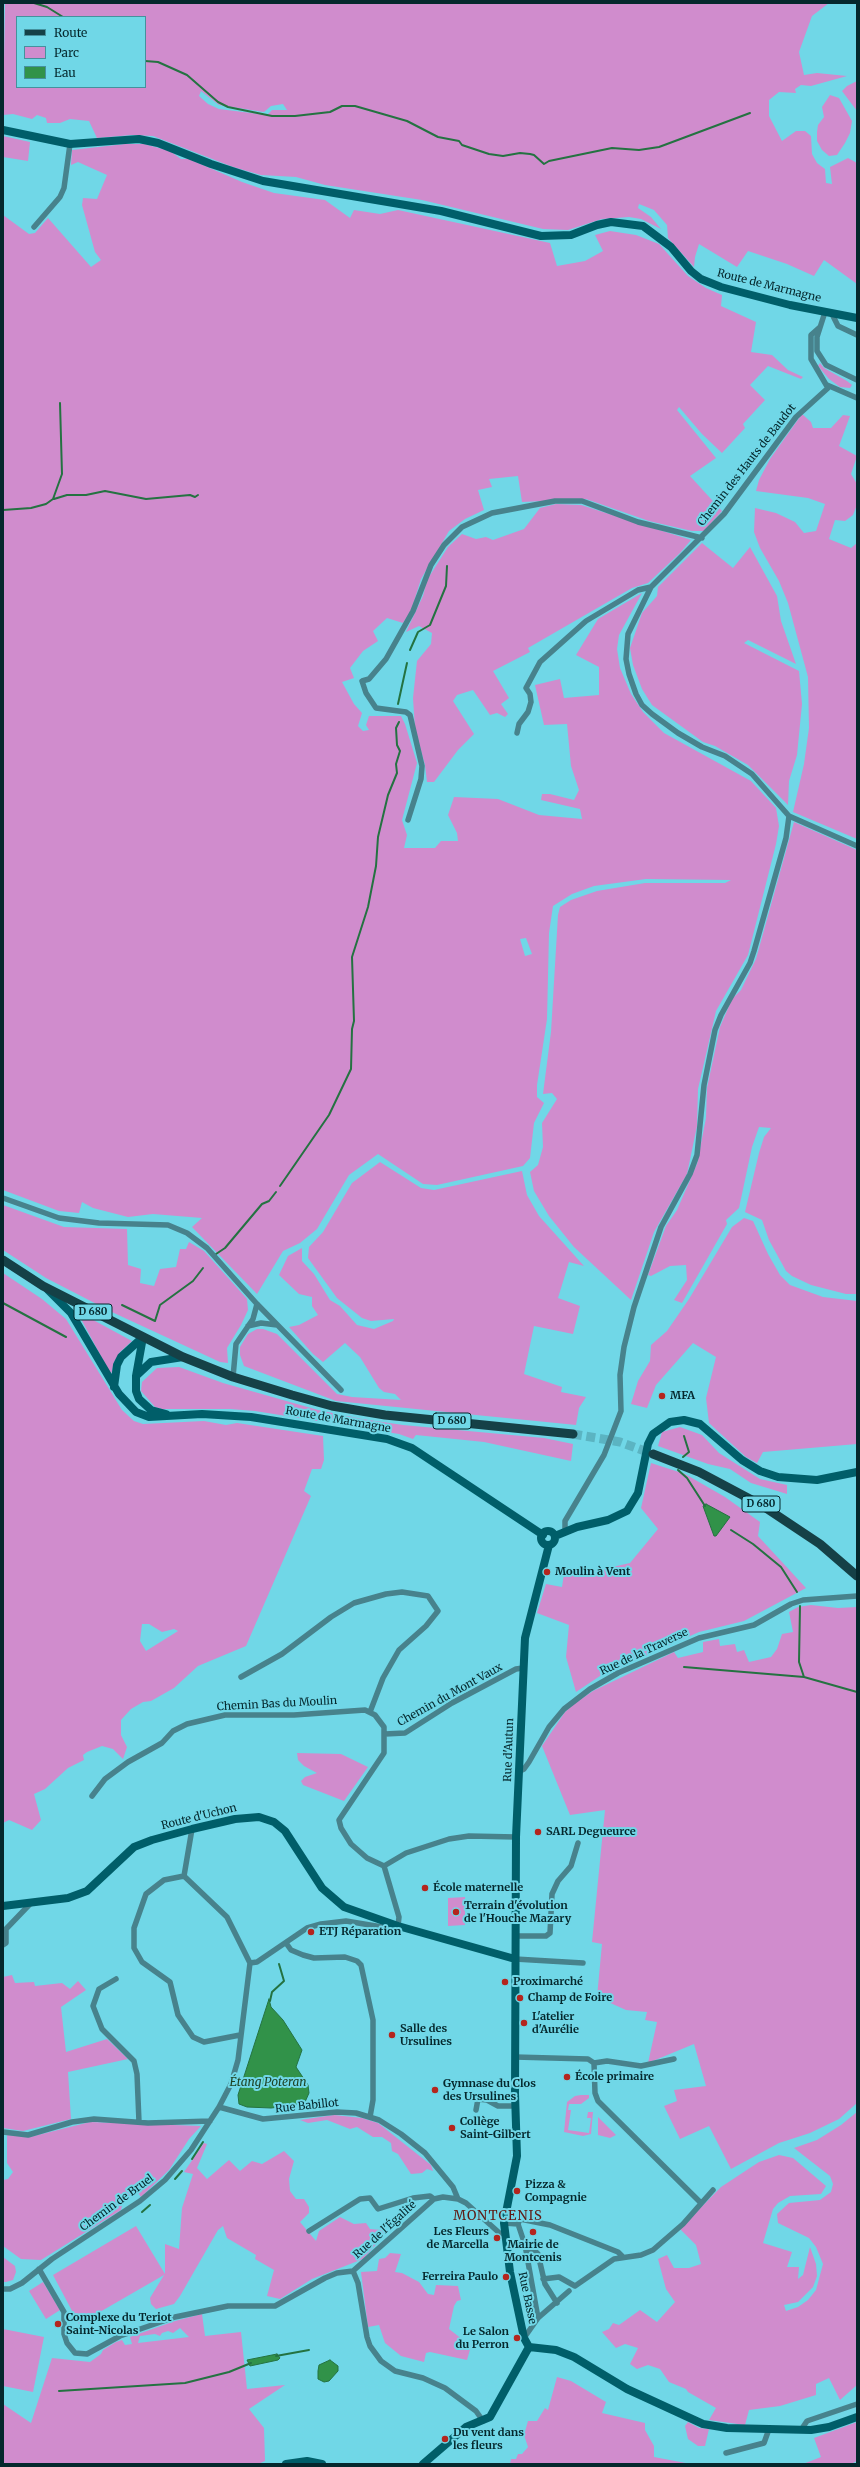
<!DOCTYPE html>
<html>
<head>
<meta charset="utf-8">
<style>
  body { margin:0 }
  #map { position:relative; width:860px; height:2467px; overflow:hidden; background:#70d7e7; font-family:Merriweather,serif }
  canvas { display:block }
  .frame { position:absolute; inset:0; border:4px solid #05282d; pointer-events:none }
  .legend { position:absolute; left:16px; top:16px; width:130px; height:72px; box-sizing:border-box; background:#70d7e7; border:1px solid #45919d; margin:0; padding:5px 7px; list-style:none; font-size:12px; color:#05282d }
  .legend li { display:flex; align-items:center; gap:8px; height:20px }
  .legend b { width:20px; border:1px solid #45919d }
</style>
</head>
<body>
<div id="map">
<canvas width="860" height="2467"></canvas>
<div class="frame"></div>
<ul class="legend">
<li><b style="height:5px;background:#154147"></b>Route</li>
<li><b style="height:11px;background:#d08ccd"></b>Parc</li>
<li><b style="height:11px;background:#319249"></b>Eau</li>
</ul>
</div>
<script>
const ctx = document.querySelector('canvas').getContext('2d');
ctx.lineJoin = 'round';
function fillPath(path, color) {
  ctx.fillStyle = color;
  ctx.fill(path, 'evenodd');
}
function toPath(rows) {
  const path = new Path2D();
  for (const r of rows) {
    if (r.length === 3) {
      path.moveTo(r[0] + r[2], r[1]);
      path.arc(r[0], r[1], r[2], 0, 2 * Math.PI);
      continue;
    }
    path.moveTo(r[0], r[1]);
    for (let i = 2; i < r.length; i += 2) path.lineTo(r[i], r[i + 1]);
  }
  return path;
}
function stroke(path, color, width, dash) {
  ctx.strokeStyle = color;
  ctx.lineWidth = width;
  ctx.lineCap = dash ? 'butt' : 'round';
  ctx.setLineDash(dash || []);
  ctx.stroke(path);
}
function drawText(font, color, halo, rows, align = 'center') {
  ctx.font = font + ' Merriweather,serif';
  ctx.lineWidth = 4;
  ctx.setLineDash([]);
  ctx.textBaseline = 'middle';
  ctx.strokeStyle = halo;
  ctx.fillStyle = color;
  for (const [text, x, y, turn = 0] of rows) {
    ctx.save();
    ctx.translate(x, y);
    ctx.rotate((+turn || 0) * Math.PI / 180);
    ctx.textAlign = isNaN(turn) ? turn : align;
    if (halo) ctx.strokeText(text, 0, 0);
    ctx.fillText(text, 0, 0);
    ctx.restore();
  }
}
fillPath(toPath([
  [5,3,829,3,812,16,799,52,804,75,817,73,847,76,811,86,801,85,795,89,796,93,779,92,769,100,769,116,782,141,796,131,805,131,811,136,812,154,817,163,825,169,826,183,832,184,830,167,848,158,857,163,857,284,824,260,814,276,787,264,748,251,737,267,699,244,695,257,694,267,668,238,667,225,654,210,639,204,638,208,651,217,661,229,641,219,629,217,602,219,568,230,543,229,422,200,325,185,296,177,261,175,233,167,153,136,132,135,97,138,89,121,70,119,60,123,47,123,46,118,37,115,32,119,13,114,3,115],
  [17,17,145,17,145,87,17,87],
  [201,91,219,105,264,112,271,106,283,104,287,110,272,110,267,115,219,109,208,104,199,96],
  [857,81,857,111,842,91,847,86],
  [830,95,839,98,852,121,850,133,845,143,837,155,829,156,822,150,817,141,817,132,818,125,824,117,822,107],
  [3,136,30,142,28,161,3,157],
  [125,144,144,144,170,151,181,159,189,159,242,182,274,193,325,200,350,218,354,210,380,214,398,210,550,243,557,266,585,261,603,251,595,235,610,231,636,235,659,244,688,276,706,288,722,295,721,306,756,322,751,352,772,355,788,370,803,377,801,379,768,366,750,385,765,400,743,424,745,428,722,453,702,434,679,407,677,410,716,458,690,476,722,511,704,531,692,531,649,521,586,499,522,502,518,476,489,479,492,487,478,490,484,510,465,519,449,531,421,579,411,611,403,623,387,618,373,631,378,641,363,651,350,668,354,678,342,682,354,704,362,713,358,726,363,731,369,730,366,725,369,716,401,716,405,724,417,763,402,820,407,835,404,848,435,848,441,841,458,841,457,833,448,815,454,797,498,799,539,815,582,819,580,809,541,800,542,794,550,794,574,800,579,790,571,766,567,724,544,725,535,685,560,679,564,698,599,695,599,667,576,655,598,619,642,593,619,635,617,649,620,668,631,694,643,712,664,733,751,781,776,808,779,826,776,844,748,955,716,1011,698,1089,697,1126,687,1174,654,1232,631,1300,574,1247,549,1216,534,1191,530,1172,538,1165,543,1147,542,1123,557,1099,552,1093,543,1094,551,1032,558,915,560,907,571,900,597,891,645,883,725,883,731,880,646,879,594,886,572,894,553,906,549,933,547,1019,537,1085,537,1097,544,1103,534,1123,530,1158,523,1166,437,1185,423,1184,378,1154,349,1175,317,1229,300,1243,283,1251,257,1294,192,1227,202,1218,153,1214,128,1217,93,1208,82,1202,79,1213,59,1211,3,1190,3,215,29,234,35,233,48,218,91,267,101,260,95,252,82,205,83,198,97,199,107,175,78,162,71,165,72,150],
  [526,938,532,954,525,956,520,939],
  [820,363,824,368,847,381,852,385,850,388,840,387,829,379,818,366],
  [802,414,811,422,813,428,831,428,843,415,850,416,839,446,857,456,851,474,857,484,857,505,853,515,845,521,835,520,829,539,851,548,857,543,857,839,793,812,804,764,809,728,808,677,788,603,779,581,760,548,754,532,755,508,776,513,795,522,804,533,816,531,825,504,808,498,756,491,759,480,770,459],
  [556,504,581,505,691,540,680,553,648,583,632,588,528,648,530,652,493,671,509,698,501,704,508,714,505,717,497,713,490,715,473,690,457,695,453,701,474,734,458,750,434,782,427,782,425,765,415,729,413,698,417,661,431,644,432,633,419,626,406,632,423,596,427,580,448,547,462,534,476,539,486,537,493,540,524,529,540,508],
  [702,543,733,568,750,547,777,596,781,621,796,664,748,640,744,643,799,671,802,704,797,755,789,781,788,805,748,765,715,746,703,742,652,705,642,689,633,665,630,648,642,613,657,596,658,587],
  [794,822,857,850,857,1294,846,1294,811,1285,792,1276,786,1271,769,1240,762,1220,745,1212,759,1153,764,1137,771,1128,759,1127,752,1147,739,1208,726,1220,727,1224,682,1303,674,1300,687,1280,686,1265,670,1266,651,1276,648,1275,666,1226,677,1210,697,1164,706,1118,707,1088,720,1027,732,999,741,990,756,959],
  [380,1162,421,1188,434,1190,522,1171,527,1195,539,1216,584,1266,569,1262,558,1298,580,1306,573,1334,534,1326,524,1374,562,1387,561,1392,586,1397,579,1408,576,1425,336,1401,244,1366,240,1355,240,1347,248,1334,257,1329,263,1329,277,1334,337,1394,352,1397,401,1400,395,1394,384,1392,379,1388,360,1357,345,1343,323,1362,313,1354,289,1327,299,1325,318,1315,312,1306,312,1297,299,1294,279,1275,288,1256,302,1248,302,1261,314,1274,330,1300,340,1306,357,1325,374,1329,393,1321,394,1319,371,1321,362,1318,337,1298,308,1258,309,1247,323,1232,352,1183],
  [3,1205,64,1227,127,1229,128,1265,141,1269,140,1283,154,1286,160,1269,176,1267,180,1249,186,1249,189,1242,204,1251,247,1299,248,1310,241,1325,227,1348,228,1363,220,1362,114,1313,46,1278,3,1250],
  [744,1218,753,1221,768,1254,780,1275,790,1285,823,1297,857,1301,857,1444,763,1452,757,1463,746,1457,709,1423,706,1398,716,1357,693,1343,656,1385,647,1408,631,1404,638,1381,650,1361,651,1345,667,1331,689,1299,732,1227],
  [3,1273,42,1299,66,1319,122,1410,134,1421,143,1424,204,1421,226,1425,237,1423,323,1436,324,1460,321,1469,312,1469,304,1491,311,1496,246,1646,198,1666,174,1688,151,1701,143,1702,131,1709,121,1720,121,1735,127,1747,123,1759,113,1749,102,1746,87,1752,83,1755,84,1760,68,1768,45,1789,34,1794,41,1820,32,1830,9,1820,3,1823],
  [142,1624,149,1624,162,1632,174,1629,178,1631,146,1651,140,1641],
  [84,1315,132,1341,120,1352,114,1362,111,1375,80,1317],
  [179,1367,223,1383,318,1410,362,1419,403,1425,544,1438,573,1444,571,1461,484,1442,416,1435,413,1439,399,1434,255,1411,230,1409,162,1409,155,1407,141,1391,142,1382,157,1368],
  [680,1427,702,1435,719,1453,760,1479,787,1485,787,1494,751,1483,730,1469,708,1464,658,1446,662,1432],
  [651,1463,685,1474,725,1497,760,1522,758,1536,806,1588,744,1621,699,1632,600,1676,576,1692,566,1657,569,1625,537,1613,546,1584,562,1587,564,1574,586,1573,630,1563,658,1529,641,1508],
  [811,1605,838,1608,857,1607,857,2103,839,2119,810,2133,779,2143,731,2169,709,2126,680,2139,664,2106,677,2101,674,2090,706,2086,694,2044,648,2063,657,2022,645,2020,647,2012,626,2010,597,1997,602,1944,592,1942,605,1810,570,1815,542,1746,565,1712,574,1704,593,1691,674,1652,678,1658,703,1652,703,1642,719,1639,720,1646,735,1644,737,1652,744,1650,749,1662,771,1657,777,1649,782,1634,793,1632,789,1612,798,1607],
  [297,1753,341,1754,368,1767,344,1801,303,1785,301,1781,305,1777,317,1773,304,1766,298,1760],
  [465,1897,465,1925,448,1926,448,1898],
  [12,1975,15,1983,34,1982,35,1986,62,1983,70,1989,78,1981,86,1990,61,2007,66,2052,107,2039,128,2059,68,2072,71,2119,23,2131,3,2128,3,1977],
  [581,2095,589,2095,589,2098,581,2104,569,2104,568,2110,571,2110,568,2130,589,2133,591,2118,587,2118,588,2112,593,2112,591,2134,583,2136,564,2132,567,2102,575,2096],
  [857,2112,857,2385,840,2400,829,2378,816,2384,816,2395,780,2406,749,2410,745,2425,709,2420,716,2408,688,2392,686,2389,669,2382,660,2369,648,2365,637,2369,630,2364,638,2348,625,2344,616,2348,602,2332,609,2329,613,2323,619,2325,640,2310,657,2322,675,2302,666,2289,658,2259,667,2255,674,2268,689,2268,701,2264,696,2245,680,2229,721,2187,759,2162,779,2155,793,2158,826,2186,821,2194,790,2196,778,2203,773,2209,763,2243,792,2252,787,2267,799,2267,798,2279,803,2275,810,2247,816,2264,817,2276,813,2287,798,2302,784,2305,786,2311,798,2307,808,2300,816,2290,823,2264,816,2247,809,2238,778,2223,777,2214,789,2203,820,2200,831,2192,833,2184,830,2176,794,2148,817,2140,841,2125],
  [334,2115,362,2118,378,2123,431,2165,433,2171,427,2169,422,2173,411,2174,398,2154,392,2151,391,2143,382,2137,373,2137,357,2127,350,2129,327,2120,308,2123,300,2120],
  [598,2117,616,2135,610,2138,598,2135],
  [90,2122,201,2126,189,2139,169,2170,141,2197,138,2193,123,2201,121,2210,41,2260,21,2259,3,2246,3,2180,8,2179,13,2172,7,2163,7,2135,30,2137],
  [204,2143,207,2144,197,2168,207,2179,229,2160,240,2171,252,2161,262,2164,284,2151,294,2161,289,2179,290,2191,296,2199,304,2199,309,2207,309,2213,300,2222,316,2241,319,2231,340,2217,354,2224,366,2223,370,2229,381,2230,386,2233,363,2259,312,2279,280,2299,267,2296,274,2270,255,2259,256,2255,227,2238,223,2226,218,2230,180,2296,174,2304,156,2309,151,2304,150,2298,164,2275,79,2324,53,2275,136,2226,165,2274,165,2244,179,2249,182,2208,193,2174,184,2172],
  [390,2253,401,2254,395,2272,402,2273,419,2282,428,2294,434,2295,436,2285,458,2286,461,2300,457,2301,454,2306,449,2329,471,2346,467,2360,430,2352,426,2353,424,2362,401,2356,385,2343,379,2325,368,2327,361,2272,377,2271,379,2259,385,2258],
  [3,2257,15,2266,16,2272,13,2280,6,2282,3,2282],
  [43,2282,60,2310,46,2319,29,2291],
  [202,2314,205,2336,241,2332,247,2389,285,2385,249,2409,264,2428,265,2461,258,2464,3,2464,3,2404,31,2423,52,2358,90,2362,101,2354,103,2350,116,2342,122,2340,125,2345,132,2344,130,2337,175,2321],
  [180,2328,189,2337,138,2343,140,2336,155,2334,160,2336,162,2333,168,2331,173,2333],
  [3,2329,44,2337,33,2392,3,2386],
  [557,2377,571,2381,606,2402,602,2413,645,2423,645,2430,654,2446,654,2457,691,2464,510,2464,511,2459,516,2459,518,2454,522,2454,528,2447,524,2435,528,2421,537,2421,545,2408,548,2410],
  [688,2422,699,2428,709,2429,705,2446,698,2446,688,2439,685,2426],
  [857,2422,857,2461,851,2464,803,2464,821,2457,814,2438]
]), '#d08ccd');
const water = toPath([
  [706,1504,730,1517,716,1536,714,1536,703,1506,706,1504],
  [269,1999,271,2007,283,2020,302,2050,296,2067,308,2085,309,2093,305,2102,288,2106,271,2108,247,2107,239,2104,238,2095,269,1999],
  [277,2354,280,2358,278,2360,250,2366,247,2360,277,2354],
  [330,2360,338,2366,338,2371,329,2381,324,2382,318,2379,318,2371,319,2365,330,2360]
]);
fillPath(water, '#319249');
stroke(water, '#247241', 1);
stroke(toPath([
  [34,3,47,7,63,17],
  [145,61,158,62,187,75,218,102,228,107,272,116,295,116,330,112,342,106,355,106,407,121,438,137,459,141,462,145,489,154,503,156,520,153,530,154,534,155,544,164,549,161,612,148,639,150,659,147,750,113],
  [54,499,67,495,86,495,105,491,146,499,190,495,195,497,198,495],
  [3,510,31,508,46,504,53,499,62,474,60,403],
  [410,650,418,632,430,625,446,586,447,566],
  [398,704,407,663],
  [280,1186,329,1115,351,1069,352,1029,354,1021,352,957,368,907,376,866,378,837,388,795,397,773,396,764,400,751,397,745,396,728,399,722],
  [216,1254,225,1248,262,1204,269,1201,276,1192],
  [3,1303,66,1337],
  [122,1305,155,1321,160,1305,193,1281,203,1268],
  [683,1457,689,1452,684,1436],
  [678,1470,687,1478,705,1506],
  [731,1530,753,1544,781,1567,797,1592],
  [800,1606,799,1662,804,1677],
  [684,1667,804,1677,857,1692],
  [270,2001,272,1992,284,1981,279,1964],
  [192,2159,203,2142],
  [175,2179,182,2171],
  [142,2212,150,2205],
  [276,2356,309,2350],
  [59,2391,185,2383,229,2372,251,2363]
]), '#247241', 2);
stroke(toPath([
  [573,1434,620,1442,653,1454]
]), '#5bb4c2', 9, [9, 4.5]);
stroke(toPath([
  [34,227,60,197,64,188,70,144],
  [825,312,817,337,817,351,826,365,857,380],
  [832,314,838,326,857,335],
  [820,327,811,335,811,359,828,388,796,417,724,514,651,587,628,634,626,659,629,674,636,694,642,705,652,714,678,733,702,747,725,756,752,774,789,816,857,846],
  [827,385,857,398],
  [517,733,519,724,528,712,531,702,530,694,526,688,540,662,586,621,638,590,651,587],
  [408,820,421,779,422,766,410,715,406,712,376,708,366,693,362,681,369,679,386,659,413,611,431,565,444,545,462,527,492,513,555,501,582,501,638,522,702,538],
  [3,1198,59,1218,99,1223,168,1225,187,1233,207,1248,257,1304,341,1390],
  [248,1326,261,1323,277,1325],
  [233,1377,236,1344,253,1319,257,1304],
  [565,1531,565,1521,604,1455,621,1411,620,1375,624,1347,634,1307,661,1227,690,1174,697,1155,704,1085,715,1030,721,1015,750,963,754,951,786,838,789,816],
  [241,1677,282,1654,331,1617,354,1603,386,1594,402,1592,428,1596,438,1611,426,1626,399,1650,383,1678,370,1712],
  [385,1734,405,1733,452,1703,516,1669,523,1668],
  [520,1771,524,1769,529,1762,549,1727,564,1709,590,1689,618,1673,699,1638,754,1625,791,1604,803,1600,857,1596],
  [92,1796,105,1779,128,1762,162,1743,173,1731,187,1724,225,1715,294,1715,365,1710,375,1715,384,1727,384,1753,339,1820,341,1828,351,1844,367,1858,384,1866,399,1917,398,1926,394,1929,346,1921,321,1924,307,1928,257,1962,250,1963],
  [384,1866,406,1853,449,1839,469,1836,516,1837],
  [184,1876,164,1880,146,1894,134,1928,134,1948,142,1962,170,1982,178,2015,193,2037,204,2042,240,2035],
  [515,1936,546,1936,550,1933,552,1894,558,1881,571,1866,578,1843],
  [286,1943,291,1950,303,1955,314,1958,345,1957,357,1961,361,1965,373,2020,373,2100,370,2117],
  [3,1945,6,1943,6,1929,30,1904],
  [515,1959,583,1963],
  [116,1979,99,1989,93,2006,102,2029,134,2061,137,2074,139,2122],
  [515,2057,588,2059,594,2063,607,2061,641,2066,674,2059],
  [594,2063,595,2093,598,2101,701,2203],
  [219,2107,263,2119,337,2112,356,2113,379,2120,401,2134,425,2153,453,2187,458,2199],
  [476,2110,478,2099,487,2100,498,2106,516,2106],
  [3,2132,28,2135,72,2122,94,2119,148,2123,210,2121],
  [504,2223,518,2224,520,2219,550,2225,618,2252,622,2256],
  [518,2224,525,2245,538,2318],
  [309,2231,360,2199,370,2198,378,2209,413,2198,430,2196,434,2199],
  [526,2251,534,2250,538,2254,545,2284,557,2303],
  [39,2269,64,2312,64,2334,67,2343,75,2353,87,2354,120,2336,175,2317,228,2306,275,2306,325,2278,337,2273,353,2271,434,2199,443,2197,458,2199,466,2203,505,2238],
  [353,2271,358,2283,367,2337,370,2346,381,2361,395,2371,423,2378,445,2388,476,2411,483,2421],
  [543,2279,559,2277,575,2286,614,2259,641,2255,653,2250,683,2224,713,2190],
  [3,2289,10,2289,22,2283,52,2259,140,2201,165,2180,191,2150,219,2107,231,2084,238,2060,250,1963,227,1917,184,1876,192,1829],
  [524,2338,538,2318,569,2291],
  [801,2430,807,2421,857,2404],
  [726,2453,764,2443,769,2429]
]), '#47828c', 5.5);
stroke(toPath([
  [3,130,70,144,139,139,158,143,211,164,263,181,441,211,541,236,571,235,597,225,611,222,643,226,671,247,691,271,701,279,721,287,790,305,857,318],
  [48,1290,71,1313,119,1394,136,1412,149,1417,202,1414,251,1417,387,1439,412,1448,543,1535],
  [136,1376,143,1337],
  [114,1387,117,1365,121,1357,143,1337],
  [166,1414,151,1410,139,1399,136,1391,136,1376,151,1362,183,1357],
  [548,1538,7],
  [555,1536,577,1527,608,1520,627,1511,638,1493,648,1444,653,1434,670,1422,684,1420,700,1424,742,1460,760,1471,778,1477,817,1480,857,1472],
  [3,1906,68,1898,87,1891,134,1847,152,1840,192,1829,235,1819,259,1817,274,1822,285,1831,322,1888,344,1907,398,1926,515,1959],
  [529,2347,556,2350,574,2357,627,2389,703,2424,727,2428,811,2430,829,2427,857,2417],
  [286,2464,307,2461,322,2464],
  [423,2464,466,2427,490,2417,529,2347,524,2338,510,2272,504,2223,517,2156,515,2094,516,1837,525,1638,549,1545]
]), '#005e69', 8);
stroke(toPath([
  [3,1260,43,1286,183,1357,233,1377,292,1395,332,1406,385,1415,573,1434],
  [653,1454,699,1472,763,1506,820,1544,857,1576]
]), '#154147', 9);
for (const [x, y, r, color] of [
  [662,1396,4,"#b4251e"],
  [547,1572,4,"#b4251e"],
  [538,1832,4,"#b4251e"],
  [425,1888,4,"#b4251e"],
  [456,1912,4,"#b4251e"],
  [311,1932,4,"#b4251e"],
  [505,1982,4,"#b4251e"],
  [520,1998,4,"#b4251e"],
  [524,2023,4,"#b4251e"],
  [392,2035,4,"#b4251e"],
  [567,2077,4,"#b4251e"],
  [435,2090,4,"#b4251e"],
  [452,2128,4,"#b4251e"],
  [517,2191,4,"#b4251e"],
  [533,2232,4,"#b4251e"],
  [497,2238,4,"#b4251e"],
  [506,2277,4,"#b4251e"],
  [58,2324,4,"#b4251e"],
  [517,2338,4,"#b4251e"],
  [445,2439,4,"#b4251e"]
]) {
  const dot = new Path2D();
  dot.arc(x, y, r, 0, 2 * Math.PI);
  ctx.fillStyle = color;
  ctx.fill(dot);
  stroke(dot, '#70d7e7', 1.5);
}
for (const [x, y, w] of [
  [93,1312,38],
  [452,1421,38],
  [761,1504,38]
]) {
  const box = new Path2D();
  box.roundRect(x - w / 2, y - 8, w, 16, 3);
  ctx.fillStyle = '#70d7e7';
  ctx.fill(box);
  stroke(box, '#05282d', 1);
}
drawText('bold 10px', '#05282d', null, [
  ["D 680",93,1312],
  ["D 680",452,1421],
  ["D 680",761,1504]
]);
drawText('11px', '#05282d', '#70d7e7', [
  ["Route de Marmagne",769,286,14],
  ["Chemin des Hauts de Baudot",747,465,-52],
  ["Route de Marmagne",338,1420,10],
  ["Rue de la Traverse",644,1652,-25],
  ["Chemin du Mont Vaux",450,1695,-29],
  ["Chemin Bas du Moulin",277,1704,-3],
  ["Rue d'Autun",509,1750,-88],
  ["Route d'Uchon",199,1817,-14],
  ["Rue Babillot",307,2106,-6],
  ["Chemin de Bruel",117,2203,-36],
  ["Rue de l'Égalité",385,2230,-42],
  ["Rue Basse",527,2298,78]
]);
drawText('bold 11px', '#05282d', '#70d7e7', [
  ["MFA",670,1396],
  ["Moulin à Vent",555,1572],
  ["SARL Degueurce",546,1832],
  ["École maternelle",433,1888],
  ["Terrain d'évolution",464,1906],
  ["de l'Houche Mazary",464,1919],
  ["ETJ Réparation",319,1932],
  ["Proximarché",513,1982],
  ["Champ de Foire",528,1998],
  ["L'atelier",532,2017],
  ["d'Aurélie",532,2030],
  ["Salle des",400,2029],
  ["Ursulines",400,2042],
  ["École primaire",575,2077],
  ["Gymnase du Clos",443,2084],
  ["des Ursulines",443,2097],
  ["Collège",460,2122],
  ["Saint-Gilbert",460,2135],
  ["Pizza &",525,2185],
  ["Compagnie",525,2198],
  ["Les Fleurs",489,2232,"right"],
  ["de Marcella",489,2245,"right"],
  ["Mairie de",533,2245,"center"],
  ["Montcenis",533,2258,"center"],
  ["Ferreira Paulo",498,2277,"right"],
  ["Complexe du Teriot",66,2318],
  ["Saint-Nicolas",66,2331],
  ["Le Salon",509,2332,"right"],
  ["du Perron",509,2345,"right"],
  ["Du vent dans",453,2433],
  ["les fleurs",453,2446]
], 'left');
drawText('italic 12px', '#1e4426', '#70d7e7', [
  ["Étang Poteran",268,2083]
]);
ctx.letterSpacing = '1px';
drawText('13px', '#5f1b15', '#70d7e7', [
  ["MONTCENIS",498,2216]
]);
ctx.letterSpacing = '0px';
</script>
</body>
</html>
